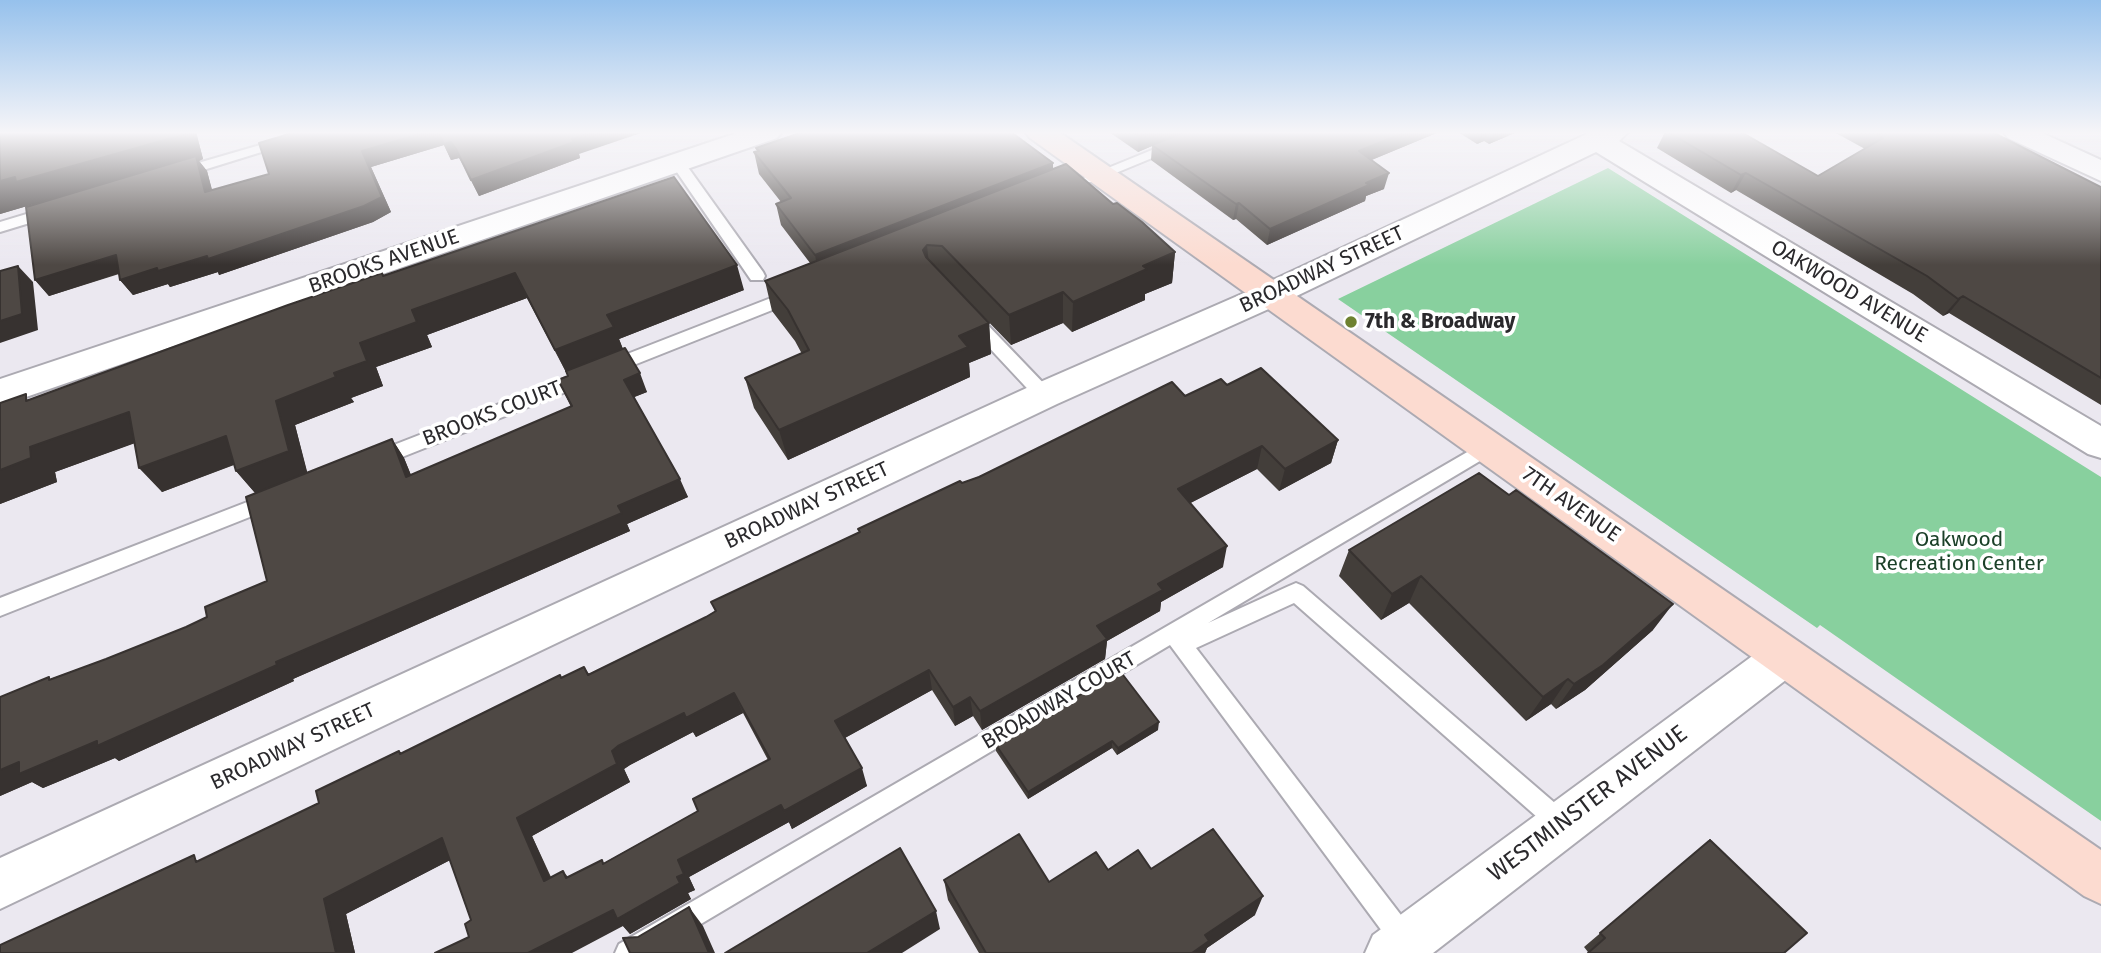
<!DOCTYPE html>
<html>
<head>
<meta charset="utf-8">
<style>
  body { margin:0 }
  canvas { display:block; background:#ebe8f0 }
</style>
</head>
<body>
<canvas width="2101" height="953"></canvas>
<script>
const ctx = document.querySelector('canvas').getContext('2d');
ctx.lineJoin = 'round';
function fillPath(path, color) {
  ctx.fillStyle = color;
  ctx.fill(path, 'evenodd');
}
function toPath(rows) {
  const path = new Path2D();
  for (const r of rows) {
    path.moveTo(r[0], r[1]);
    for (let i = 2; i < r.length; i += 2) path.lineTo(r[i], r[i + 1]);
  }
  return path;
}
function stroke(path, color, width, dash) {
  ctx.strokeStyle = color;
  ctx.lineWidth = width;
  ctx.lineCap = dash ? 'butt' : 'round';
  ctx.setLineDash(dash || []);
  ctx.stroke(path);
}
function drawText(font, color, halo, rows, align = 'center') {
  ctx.font = font + ' "Fira Sans",sans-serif';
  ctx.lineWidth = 7;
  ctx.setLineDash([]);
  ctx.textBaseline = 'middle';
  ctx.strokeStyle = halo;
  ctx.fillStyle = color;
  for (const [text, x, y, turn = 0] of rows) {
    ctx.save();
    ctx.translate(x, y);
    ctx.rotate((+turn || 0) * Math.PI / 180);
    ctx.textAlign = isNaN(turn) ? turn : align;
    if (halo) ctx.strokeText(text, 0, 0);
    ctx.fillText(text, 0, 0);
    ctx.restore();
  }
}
fillPath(toPath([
  [1608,168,2101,477,2101,821,1820,625,1817,628,1338,299]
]), '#88d09e');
const lane = toPath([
  [305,132,326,132,184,176,179,178,171,173,174,170,305,132],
  [1196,132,1215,132,1094,182,1084,182,1081,179,1196,132],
  [677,157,682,159,763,272,765,276,763,280,751,280,670,162,677,157],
  [53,206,59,208,59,214,0,232,0,222,53,206],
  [794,289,802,295,800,299,382,465,375,467,365,460,368,455,794,289],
  [974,315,980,317,1050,390,1053,395,1050,400,1038,400,968,325,965,321,968,317,974,315],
  [1488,440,1497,447,1495,452,1208,623,1289,586,1296,583,1303,586,1570,816,1574,824,1570,832,1562,836,1554,832,1294,603,1196,648,1414,932,1418,941,1414,950,1407,953,1396,950,1170,645,652,953,615,953,619,944,1488,440],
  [273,492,280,495,283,500,280,505,0,616,0,598,273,492]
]);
const street = toPath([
  [740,132,782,132,777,138,0,406,0,379,740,132],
  [1591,132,1628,132,1619,141,2101,426,2101,458,2088,454,1596,152,1282,303,1057,404,0,909,0,858,1031,386,1258,287,1591,132],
  [2004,132,2040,132,2101,160,2101,181,2008,138,2004,132],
  [1785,637,1800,643,1807,656,1800,669,1433,953,1365,953,1373,935,1770,643,1785,637]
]);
const secondary = toPath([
  [1025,132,1059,132,2101,850,2101,904,2084,896,1030,138,1025,132]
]);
stroke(lane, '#acaab2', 4);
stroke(street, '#acaab2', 4);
stroke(secondary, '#acaab2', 4);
fillPath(lane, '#fff');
fillPath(street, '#fff');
fillPath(secondary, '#fcdbd0');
fillPath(toPath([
  [0,132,196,132,203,159,199,161,207,171,212,191,269,174,296,132,579,154,580,158,479,196,463,165,459,158,451,160,444,145,371,167,391,212,373,222,219,275,218,272,170,287,168,284,133,295,120,280,119,274,49,296,35,280,34,204,0,214],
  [1109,132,1439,132,1371,160,1384,189,1366,196,1365,201,1267,245,1236,219,1233,220,1151,160,1152,146,1138,152],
  [1458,132,1517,132,1489,144,1484,141,1477,144],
  [1665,132,1741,132,1818,176,1865,149,1834,132,1992,132,2101,187,2101,405,1949,313,1943,316,1913,294,1736,190,1731,193,1657,148],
  [756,148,1053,169,1113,204,1175,252,1172,283,1145,294,1145,300,1072,332,1063,323,1011,345,944,276,989,323,991,354,969,363,970,377,788,460,754,408,745,378,802,354,795,341,772,311,765,281,810,263,781,225,776,204,781,202,759,174,754,152,757,151],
  [384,276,744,290,619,339,623,349,647,392,634,397,688,497,627,524,630,531,293,679,294,681,119,761,115,758,43,788,32,782,0,796,0,697,106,659,186,627,207,617,267,581,255,493,236,471,234,465,162,492,134,443,55,472,57,482,0,504,0,403,31,399],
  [527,298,568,376,558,380,571,407,411,475,404,458,392,439,307,473,295,425,354,402,351,398,383,386,376,367,432,347,427,335],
  [1227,385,1338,440,1331,463,1279,491,1257,469,1190,503,1223,567,1161,602,1160,611,1107,641,1105,659,982,730,973,716,955,726,932,690,845,738,867,786,792,829,789,822,689,877,695,890,688,893,691,899,630,934,623,926,469,937,471,920,450,860,346,914,355,953,0,953,201,860,319,803,402,753,560,675,562,678,584,667,589,674,706,617,715,611,711,602,859,532,858,529,962,483,1185,396],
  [743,713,768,760,698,811,604,863,602,860,568,877,563,871,551,877,532,836,630,782,624,769,630,765,693,732,696,737],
  [1349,550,1653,630,1585,690,1556,709,1551,704,1526,721,1409,603,1381,620,1339,576],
  [1158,730,1117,755,1112,748,1028,799,996,751,996,745],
  [1710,840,1784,953,1588,952,1584,947],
  [1151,869,1255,915,1207,948,1205,953,979,953,948,900,944,880,1049,882,1108,870]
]), '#433e3a');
fillPath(toPath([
  [185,132,196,132,203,159,199,161,207,171,217,208,34,204,0,214,0,181],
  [427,132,438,132,451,142,459,158,451,160,444,145,371,167,391,212,373,222,219,275,218,272,170,287,168,284,133,295,120,280,362,151],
  [593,132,644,132,579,154,580,158,479,196,471,180,572,139],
  [1151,132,1190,132,1152,145,1152,146,1138,152,1139,136],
  [1406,132,1439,132,1355,167,1359,151],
  [1482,132,1488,132,1484,141,1477,144],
  [1493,132,1517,132,1489,144],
  [1053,163,1053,185,819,276,815,255],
  [1389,173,1384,189,1366,196,1365,201,1267,245,1270,229,1366,183],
  [1746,173,1736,190,1731,193,1741,175],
  [1239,203,1236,219,1233,220,1236,204],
  [927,245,930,276,923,250],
  [1175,252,1172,283,1145,294,1145,300,1072,332,1073,302,1143,266],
  [116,255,129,270,49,296,35,280],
  [737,265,744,290,619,339,624,352,567,374,555,350,607,315],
  [18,266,33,282,38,330,0,343,0,321],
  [515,273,527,298,427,335,432,347,376,367,383,386,351,398,354,402,295,425,308,475,257,495,236,471,276,401,334,373,360,343,412,310],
  [1063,292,1063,323,1011,345,1009,315],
  [1963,296,1949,313,1943,316,1958,299],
  [989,323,991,354,969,363,970,377,788,460,779,430,959,336],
  [640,373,647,392,632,398,624,380],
  [129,412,152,437,55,472,57,482,0,504,0,470,30,447],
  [226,436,246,460,162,492,139,468],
  [392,439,404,458,419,495,406,477],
  [1338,440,1331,463,1279,491,1285,469],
  [1262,446,1257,469,1175,511,1178,489],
  [680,479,688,497,627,524,630,531,293,679,294,681,119,761,115,758,43,788,32,782,0,796,0,770,19,762,276,662,618,506],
  [1227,546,1223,567,1161,602,1160,611,1107,641,1105,659,982,730,980,711,1097,626,1158,584],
  [1421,576,1409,603,1381,620,1392,594],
  [1673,604,1653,630,1585,690,1556,709,1574,684],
  [929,670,932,690,841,740,835,721],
  [1568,679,1551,704,1526,721,1543,697],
  [734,693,743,713,696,737,693,732,630,765,624,769,630,782,532,836,559,897,544,881,517,818,618,746,684,713],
  [970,697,973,716,955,726,953,707],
  [1159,722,1158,730,1117,755,1118,748],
  [1112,741,1112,748,1028,799,1028,792],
  [862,768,867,786,792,829,784,811],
  [781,805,789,822,689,877,695,890,688,893,691,899,630,934,623,926,572,953,528,953,677,877,678,860],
  [442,838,460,855,346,914,355,953,336,953,324,899],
  [1263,896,1255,915,1207,948,1205,953,1192,953,1205,935],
  [689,907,703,926,715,953,709,953],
  [936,911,940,929,902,953,867,953]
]), '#373230');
const building = toPath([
  [0,132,185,132,186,134,16,182,15,177,0,181,0,132],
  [296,132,427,132,362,151,382,197,364,206,208,259,207,256,158,271,157,268,120,280,116,255,35,280,26,207,196,156,205,192,269,174,259,143,296,132],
  [438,132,593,132,572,139,574,142,471,180,456,149,451,142,444,144,438,132],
  [803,132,1011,132,1053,163,815,255,776,204,791,198,754,152,759,151,756,148,803,132],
  [1133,132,1151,132,1139,136,1133,132],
  [1185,132,1406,132,1359,151,1389,173,1366,183,1369,185,1270,229,1239,203,1236,204,1152,145,1185,132],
  [1668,132,1741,132,1818,176,1883,138,1877,135,1881,133,1878,132,1992,132,2101,187,2101,378,1963,296,1958,299,1927,276,1746,173,1741,175,1668,132],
  [1066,164,1113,204,1117,203,1142,222,1175,252,1143,266,1147,269,1073,302,1063,292,1009,315,942,246,927,245,923,250,926,257,989,323,959,336,968,347,779,430,745,378,809,350,788,310,765,281,1066,164],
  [674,177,737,265,607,315,614,327,555,350,515,273,412,310,417,322,360,343,367,361,334,373,336,377,276,401,289,451,236,471,226,436,139,468,129,412,30,447,31,458,0,470,0,403,26,394,26,401,288,305,382,273,383,276,674,177],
  [18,266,22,314,0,321,0,271,18,266],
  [625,348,640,373,624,380,680,479,618,506,622,513,276,662,277,665,97,746,97,741,19,774,19,762,0,770,0,697,49,677,49,680,106,659,186,627,207,617,205,607,267,581,246,497,392,439,406,477,572,406,558,380,568,376,566,371,625,348],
  [1261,368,1338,440,1285,469,1262,446,1178,489,1227,546,1158,584,1163,590,1097,626,1107,639,980,711,970,697,953,707,929,670,835,721,862,768,784,811,781,805,678,860,684,874,677,877,680,883,617,919,613,910,528,953,435,953,469,937,465,924,471,920,442,838,324,899,336,953,0,953,0,945,194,855,196,862,319,803,316,791,399,751,400,754,560,675,561,678,584,667,588,675,706,617,716,611,711,602,860,532,858,529,960,481,962,483,979,477,1172,382,1185,396,1221,379,1227,385,1261,368],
  [734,693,770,759,693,799,698,811,603,864,602,860,566,878,563,871,544,881,517,818,617,764,612,751,618,746,684,713,686,718,734,693],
  [1479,473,1509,495,1516,490,1673,604,1603,665,1574,684,1568,679,1543,697,1421,576,1392,594,1349,550,1479,473],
  [1120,671,1159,722,1118,748,1112,741,1028,792,996,745,1120,671],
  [1213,829,1263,896,1205,935,1209,941,1192,953,986,953,944,880,1019,834,1049,882,1096,852,1108,870,1138,850,1151,869,1213,829],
  [1710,840,1807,933,1784,953,1588,953,1605,938,1600,933,1710,840],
  [900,848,936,911,867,953,725,953,900,848],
  [689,907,709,953,630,953,623,938,638,937,689,907]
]);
fillPath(building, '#4e4844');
stroke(building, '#373230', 2);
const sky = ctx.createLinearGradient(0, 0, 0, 265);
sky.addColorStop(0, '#96c1ec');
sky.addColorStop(0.5, '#f6f5f8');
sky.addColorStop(1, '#f6f5f800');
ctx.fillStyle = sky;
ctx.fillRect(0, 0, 2101, 265);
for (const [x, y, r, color] of [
  [1351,322,7,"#6e8130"]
]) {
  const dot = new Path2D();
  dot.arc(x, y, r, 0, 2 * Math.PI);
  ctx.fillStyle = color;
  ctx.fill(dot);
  stroke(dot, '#fff', 2.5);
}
drawText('21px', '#2a292c', '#fff', [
  ["BROOKS AVENUE",384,262,-19],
  ["BROADWAY STREET",1322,270,-25],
  ["OAKWOOD AVENUE",1849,292,31],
  ["BROOKS COURT",492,414,-21],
  ["7TH AVENUE",1571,505,35],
  ["BROADWAY STREET",807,506,-25],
  ["BROADWAY COURT",1059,701,-30],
  ["BROADWAY STREET",293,747,-25]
]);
drawText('bold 21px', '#2a292c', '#fff', [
  ["7th & Broadway",1365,322]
], 'left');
drawText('21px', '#1b4028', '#fff', [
  ["Oakwood",1959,540],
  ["Recreation Center",1959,564]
]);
drawText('24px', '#2a292c', '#fff', [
  ["WESTMINSTER AVENUE",1588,804,-37]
]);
</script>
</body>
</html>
